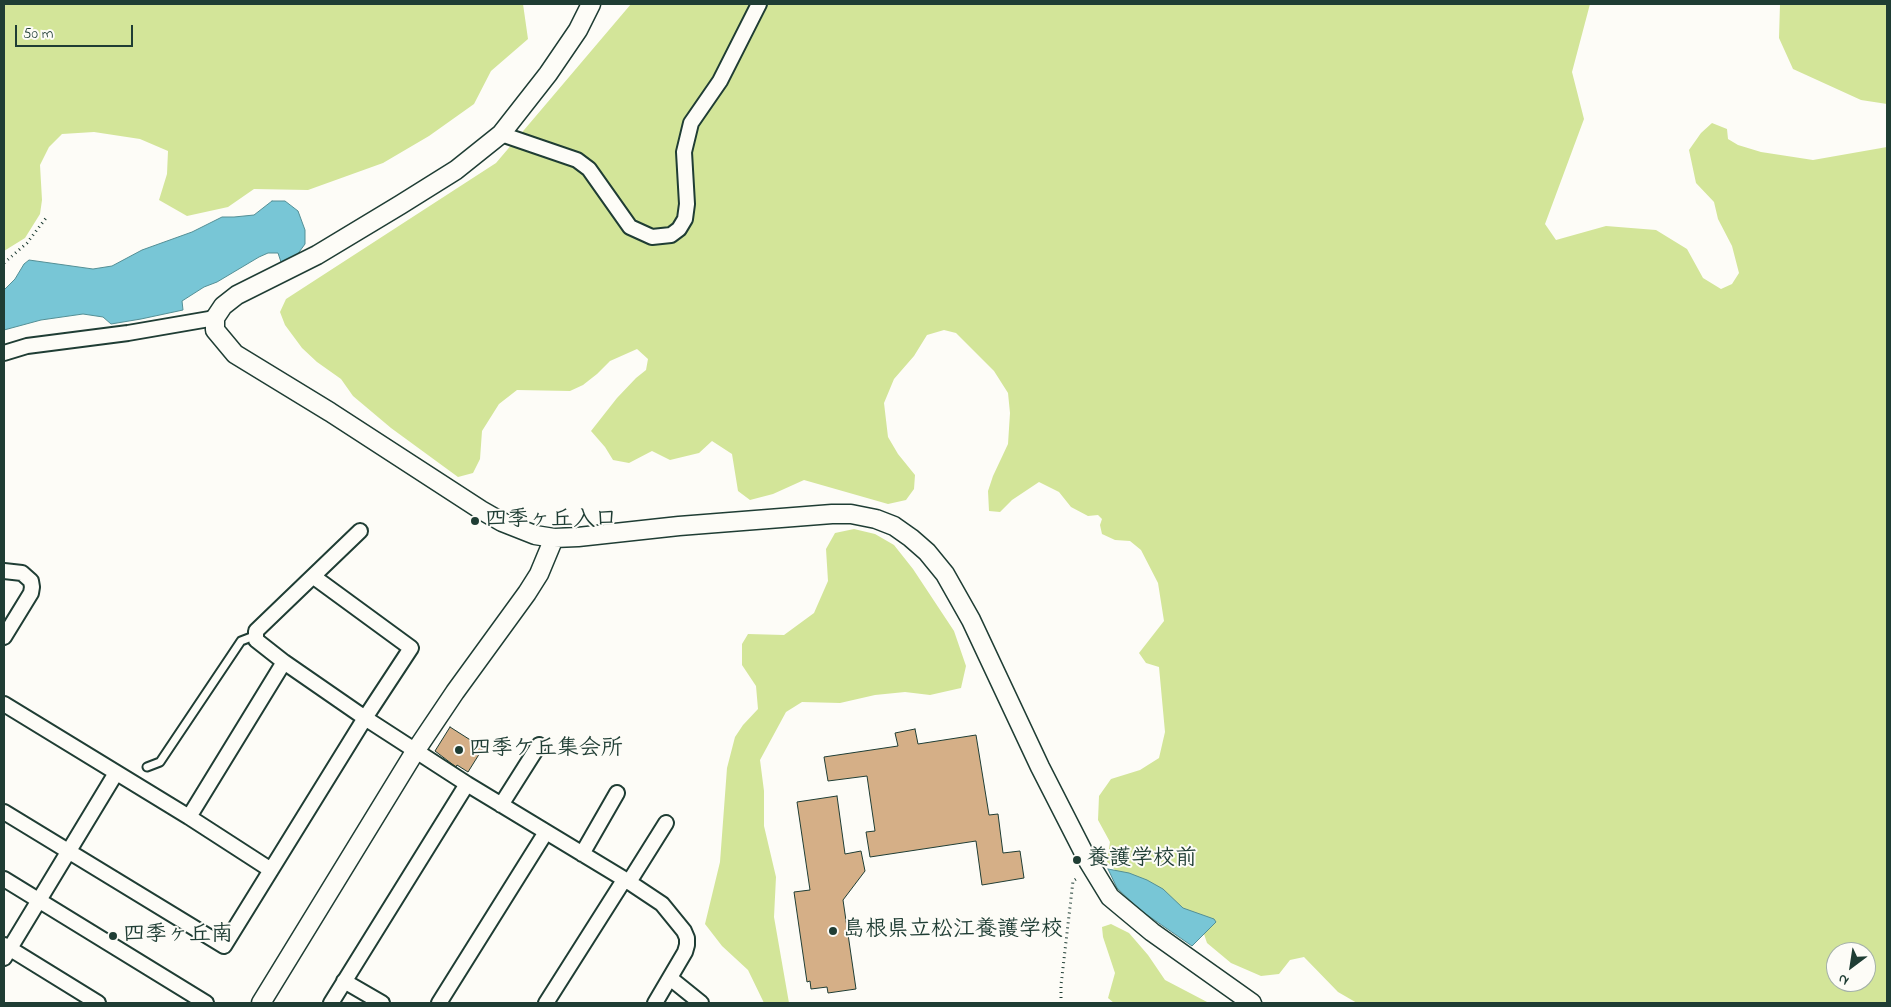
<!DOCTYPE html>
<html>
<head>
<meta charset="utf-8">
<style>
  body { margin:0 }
  #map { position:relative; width:1891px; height:1007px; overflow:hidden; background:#fdfcf7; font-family:"Indie Flower",sans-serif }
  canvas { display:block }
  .frame { position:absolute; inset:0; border:5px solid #1f3d34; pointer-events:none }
  .north { position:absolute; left:1826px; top:942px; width:50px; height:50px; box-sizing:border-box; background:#fdfcf7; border:1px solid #a4b0a9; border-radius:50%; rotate:211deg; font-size:14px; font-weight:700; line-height:20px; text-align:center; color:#1f3d34 }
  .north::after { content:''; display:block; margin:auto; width:18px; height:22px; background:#1f3d34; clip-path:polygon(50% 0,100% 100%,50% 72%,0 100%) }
  .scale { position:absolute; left:15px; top:25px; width:118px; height:22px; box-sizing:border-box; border:2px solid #1f3d34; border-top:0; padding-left:6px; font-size:15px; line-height:18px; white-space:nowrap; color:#1f3d34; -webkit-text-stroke:4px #fdfcf7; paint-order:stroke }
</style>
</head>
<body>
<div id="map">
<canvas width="1891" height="1007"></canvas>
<div class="frame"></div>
<div class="north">N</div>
<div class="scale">50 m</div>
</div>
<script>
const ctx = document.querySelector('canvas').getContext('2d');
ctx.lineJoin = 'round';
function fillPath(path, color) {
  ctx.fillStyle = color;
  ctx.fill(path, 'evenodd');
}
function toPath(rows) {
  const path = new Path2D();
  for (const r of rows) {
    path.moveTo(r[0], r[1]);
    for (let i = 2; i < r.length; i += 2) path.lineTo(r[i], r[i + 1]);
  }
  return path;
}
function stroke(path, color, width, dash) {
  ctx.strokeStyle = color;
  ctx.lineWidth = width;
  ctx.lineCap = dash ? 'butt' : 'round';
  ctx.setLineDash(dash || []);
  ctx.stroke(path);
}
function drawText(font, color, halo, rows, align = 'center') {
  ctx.font = font + ' "Indie Flower","Klee One",sans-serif';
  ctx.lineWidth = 4;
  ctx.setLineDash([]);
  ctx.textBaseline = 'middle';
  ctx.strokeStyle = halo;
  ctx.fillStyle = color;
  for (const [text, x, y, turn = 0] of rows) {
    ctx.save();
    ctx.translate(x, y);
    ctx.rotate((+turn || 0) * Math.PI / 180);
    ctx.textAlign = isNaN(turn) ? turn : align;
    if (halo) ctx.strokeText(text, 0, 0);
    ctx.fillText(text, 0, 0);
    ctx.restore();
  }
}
fillPath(toPath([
  [4,4,523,4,528,39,491,71,474,104,429,136,383,163,308,190,254,189,228,207,187,216,159,200,167,174,168,151,140,139,94,132,62,134,49,147,40,165,42,200,40,214,25,238,4,251],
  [631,4,1590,4,1572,72,1584,119,1545,224,1556,240,1606,226,1656,230,1687,249,1703,278,1721,289,1732,284,1739,273,1732,246,1718,219,1714,202,1696,183,1689,150,1701,133,1712,123,1727,129,1728,139,1738,145,1761,152,1813,160,1887,147,1887,1003,1357,1003,1338,992,1304,957,1290,960,1279,974,1261,976,1231,963,1207,943,1201,925,1125,880,1107,862,1110,842,1098,820,1099,796,1111,779,1140,770,1159,758,1165,732,1159,667,1146,663,1139,653,1164,621,1158,583,1141,550,1130,541,1115,540,1102,534,1100,525,1102,519,1098,515,1088,516,1071,507,1059,492,1039,482,1012,500,1000,512,989,511,988,491,993,476,1008,444,1010,413,1008,393,994,371,956,333,944,330,927,335,914,356,894,379,884,403,888,437,898,454,915,475,914,489,906,500,888,504,804,480,773,494,750,500,738,491,732,454,712,441,699,453,670,460,652,451,629,463,613,460,605,447,591,431,617,398,636,378,646,370,648,359,637,349,610,361,597,374,583,385,570,391,517,390,499,404,482,431,480,459,473,473,458,477,391,428,353,396,341,379,317,362,302,348,285,325,280,312,286,299,496,163],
  [1836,952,1866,952,1866,982,1836,982],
  [1780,4,1887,4,1887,104,1861,100,1793,69,1779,38],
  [854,529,875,534,894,545,913,569,954,631,966,666,961,688,930,695,905,692,875,695,840,703,802,702,786,712,760,760,764,791,764,826,776,877,774,917,789,1003,764,1003,748,970,722,946,705,924,720,862,727,768,735,737,743,725,758,709,756,686,742,665,742,644,748,634,784,635,814,613,828,581,826,549,835,533],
  [1111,924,1129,933,1148,955,1165,980,1209,1003,1114,1003,1108,998,1115,973,1103,937,1102,927]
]), '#d3e599');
const water = toPath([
  [272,201,285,201,298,211,305,230,305,244,297,255,281,262,278,253,268,253,259,257,217,282,204,287,182,301,183,310,141,319,111,324,103,317,83,314,41,320,4,330,4,290,15,279,24,264,29,260,93,269,112,266,142,250,192,232,222,217,234,217,254,215,272,201],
  [1108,869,1129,873,1147,880,1163,889,1183,908,1214,919,1216,922,1192,946,1140,910,1117,888,1108,869]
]);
fillPath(water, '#78c6d6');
stroke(water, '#548f95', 1);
const building = toPath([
  [450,727,483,748,468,772,457,765,456,767,435,751,450,727],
  [915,729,918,744,976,735,989,815,998,814,1003,853,1020,851,1024,878,982,885,976,841,870,857,866,832,875,831,867,776,828,781,824,757,898,746,895,733,915,729],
  [837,796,845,854,861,851,865,871,843,900,856,989,828,993,827,987,811,989,810,981,807,982,794,892,810,890,797,802,837,796]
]);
fillPath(building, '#d5af87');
stroke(building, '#1f3d34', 1);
const service = toPath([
  [147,767,160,762,241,641,254,636]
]);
const minor = toPath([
  [501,134,577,160,589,169,630,227,652,237,671,235,679,229,685,219,687,204,684,152,691,123,720,81,759,4],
  [4,353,27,346,128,333,215,318],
  [4,571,22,573,31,581,32,587,31,593,4,637],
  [284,662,256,640,256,631,360,531],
  [4,704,189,817,284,662,365,718,467,784,629,882,662,904,684,931,687,938,687,945,685,952,655,1003],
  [501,805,539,745],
  [4,812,224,946,365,718,411,648,314,577],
  [189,817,271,870],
  [582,854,617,793],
  [4,879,206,1003],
  [629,882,666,823],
  [4,945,98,1003],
  [4,958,116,773],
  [670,978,701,1003],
  [344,981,382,1003],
  [331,1003,467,784],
  [439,1003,546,832],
  [546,1003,624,880]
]);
const tertiary = toPath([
  [591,4,578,30,548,74,501,134,456,170,400,205,317,255,237,295,223,306,215,318,215,330,235,354,330,412,481,510,502,522,535,535,554,538,578,537,679,526,832,514,851,514,876,519,894,526,911,538,927,552,945,574,971,620,1040,767,1088,861,1110,897,1152,932,1252,1003],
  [261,1003,416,750,455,692,527,593,539,574,554,538]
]);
stroke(service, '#1f3d34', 11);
stroke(minor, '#1f3d34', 18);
stroke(tertiary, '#1f3d34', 21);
stroke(toPath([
  [4,263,27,243,46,218],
  [1061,1003,1061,985,1073,881,1079,877]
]), '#1f3d34', 3, [1, 4]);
stroke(service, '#fdfcf7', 7);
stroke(minor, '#fdfcf7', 14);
stroke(tertiary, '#fdfcf7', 18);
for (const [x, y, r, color] of [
  [475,521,5,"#1f3d34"],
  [459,750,5,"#1f3d34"],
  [1077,860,5,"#1f3d34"],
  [833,931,5,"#1f3d34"],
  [113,936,5,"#1f3d34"]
]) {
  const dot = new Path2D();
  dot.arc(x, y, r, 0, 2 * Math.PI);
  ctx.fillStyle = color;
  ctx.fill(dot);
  stroke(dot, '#fdfcf7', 2);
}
drawText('bold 22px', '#1f3d34', '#fdfcf7', [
  ["四季ヶ丘入口",485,521],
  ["四季ケ丘集会所",469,750],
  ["養護学校前",1087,860],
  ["島根県立松江養護学校",843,931],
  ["四季ヶ丘南",123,936]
], 'left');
</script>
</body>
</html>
